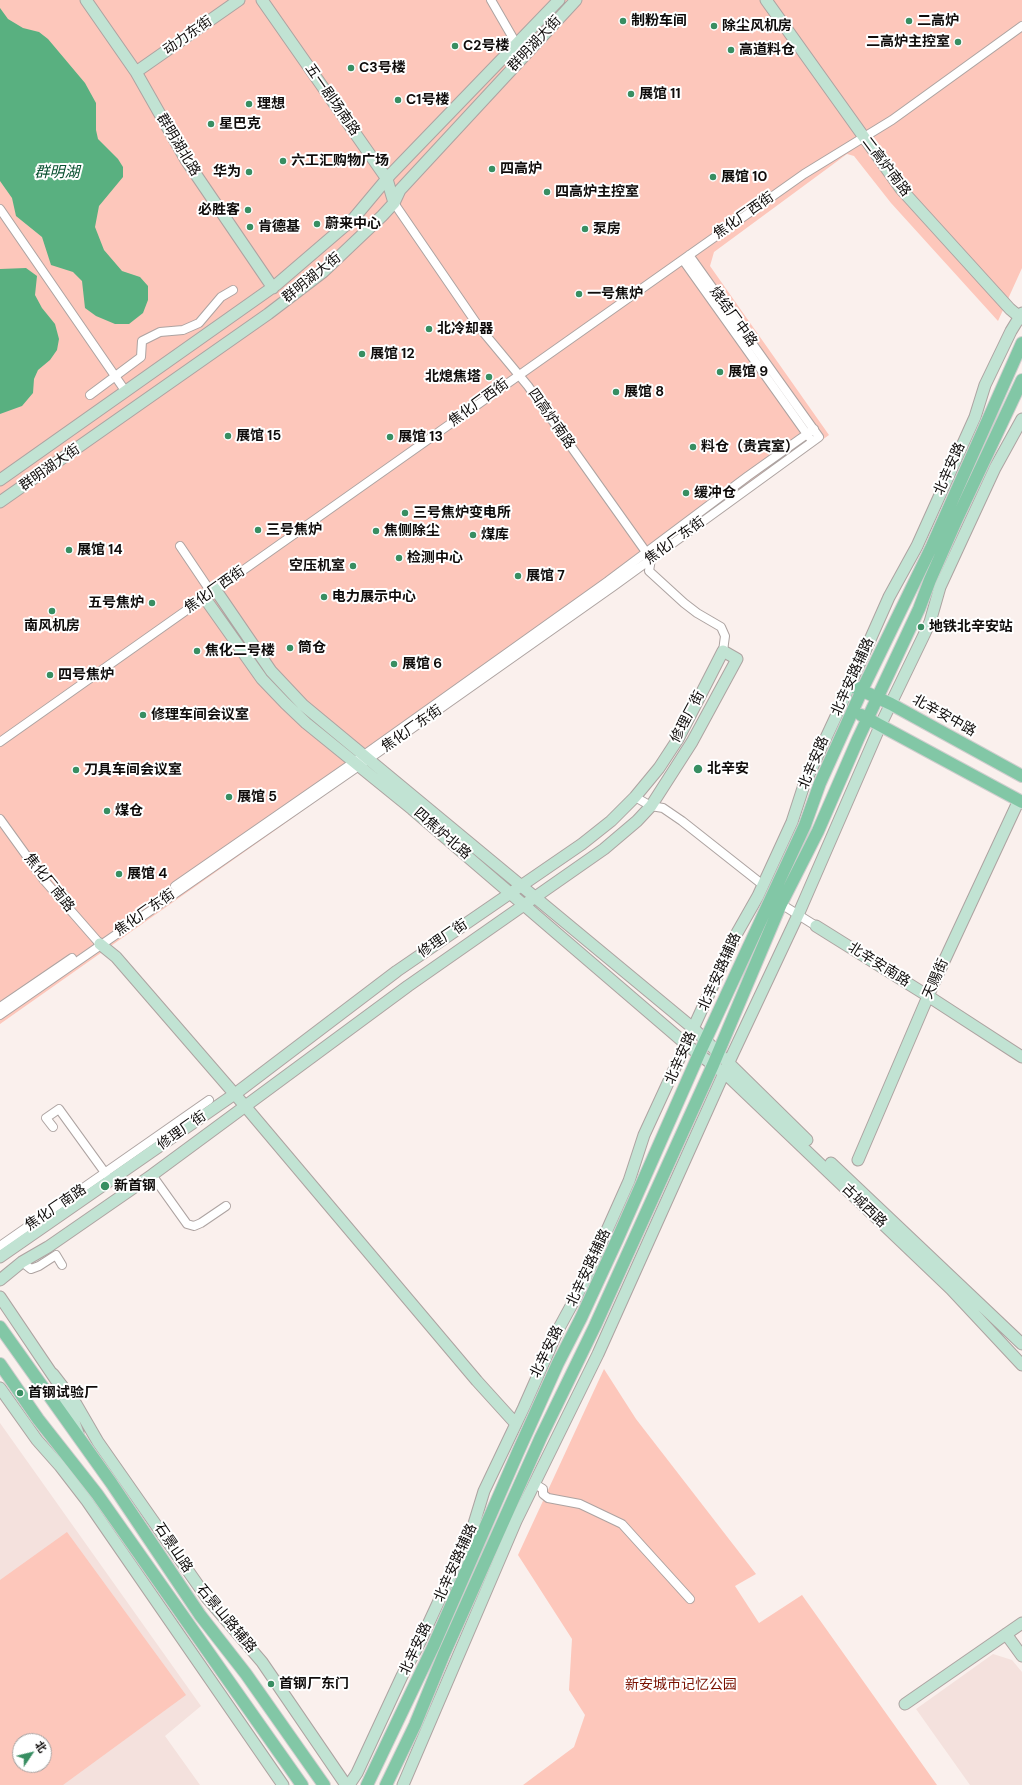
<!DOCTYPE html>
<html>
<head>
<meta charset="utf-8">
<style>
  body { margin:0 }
  #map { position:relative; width:1022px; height:1785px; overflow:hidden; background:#faf0ed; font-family:"DM Sans","Noto Sans SC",sans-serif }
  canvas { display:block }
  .north { position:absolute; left:12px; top:1733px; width:40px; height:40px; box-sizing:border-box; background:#fff; border:1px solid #9f9e9d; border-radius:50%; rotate:55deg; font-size:11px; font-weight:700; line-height:16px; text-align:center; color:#0f0c0b }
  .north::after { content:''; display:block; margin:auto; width:14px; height:18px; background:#388e62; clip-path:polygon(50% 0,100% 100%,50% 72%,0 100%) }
</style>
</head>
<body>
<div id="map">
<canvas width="1022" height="1785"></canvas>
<div class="north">北</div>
</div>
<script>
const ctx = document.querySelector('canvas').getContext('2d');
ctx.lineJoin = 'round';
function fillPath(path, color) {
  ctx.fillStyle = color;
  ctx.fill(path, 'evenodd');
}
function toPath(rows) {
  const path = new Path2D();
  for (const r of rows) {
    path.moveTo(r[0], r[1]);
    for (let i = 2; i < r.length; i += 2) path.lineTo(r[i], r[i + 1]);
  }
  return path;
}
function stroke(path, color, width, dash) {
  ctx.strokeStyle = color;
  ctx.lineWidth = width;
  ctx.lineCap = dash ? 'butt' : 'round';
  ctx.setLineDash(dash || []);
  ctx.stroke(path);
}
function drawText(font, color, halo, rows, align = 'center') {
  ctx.font = font + ' "DM Sans","Noto Sans SC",sans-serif';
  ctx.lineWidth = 4;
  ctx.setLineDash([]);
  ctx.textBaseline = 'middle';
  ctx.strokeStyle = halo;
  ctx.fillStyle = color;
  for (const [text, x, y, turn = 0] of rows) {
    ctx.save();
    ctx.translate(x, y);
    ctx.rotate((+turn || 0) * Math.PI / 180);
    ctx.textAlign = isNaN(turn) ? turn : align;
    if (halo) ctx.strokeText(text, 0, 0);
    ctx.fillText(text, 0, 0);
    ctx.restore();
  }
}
fillPath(toPath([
  [0,1423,201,1706,165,1736,200,1785,0,1785],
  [20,1741,44,1741,44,1765,20,1765],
  [993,1654,1012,1660,1022,1672,1022,1785,970,1785,916,1709]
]), '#f4e1dd');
fillPath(toPath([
  [0,0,1022,0,1022,268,998,321,891,203,854,156,847,154,714,252,710,266,829,435,284,824,0,1024],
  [604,1369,636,1419,756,1574,735,1586,759,1623,802,1595,937,1785,523,1785,574,1747,585,1715,569,1690,572,1639,518,1555],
  [67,1532,186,1695,63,1785,0,1785,0,1580],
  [20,1741,44,1741,44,1765,20,1765]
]), '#fdc7bb');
fillPath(toPath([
  [0,8,8,19,23,28,39,32,48,39,85,83,96,103,96,130,98,139,118,159,123,167,123,177,99,206,95,227,104,250,122,271,140,277,148,286,148,300,143,313,129,324,115,324,96,316,85,308,82,281,73,272,51,265,42,237,16,216,12,198,0,181],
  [26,268,37,276,35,295,42,308,55,324,59,339,57,350,50,360,38,370,34,379,33,393,22,406,0,414,0,269]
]), '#59b080');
const street = toPath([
  [491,0,517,45],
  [394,203,479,327,528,386,651,559,649,571,684,603,697,613,721,627,725,636,723,651],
  [0,209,126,392],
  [683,260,809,437],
  [90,395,141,357,142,341,160,332,183,330,199,323,221,297,233,290],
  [180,546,211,592],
  [0,742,804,174,892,120,1022,26],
  [635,797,651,806,663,808,682,821,763,885],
  [0,819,44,880,100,944],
  [175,886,354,762,608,581,748,476,814,429],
  [781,904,816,926],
  [0,1007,72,958],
  [0,1015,359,766,614,586,819,437,689,255],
  [53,1127,46,1118,59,1109,106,1174],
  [152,1175,187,1224,194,1226,201,1223,226,1206],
  [0,1246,209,1100],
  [22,1262,31,1269,39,1266,56,1255,62,1265],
  [535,1484,543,1489,543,1494,548,1498,580,1504,622,1524,690,1599]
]);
const secondary = toPath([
  [86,0,136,72,186,160,273,288],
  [262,0,387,179,394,203],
  [766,0,901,189,1010,309,1022,319],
  [136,72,239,0],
  [0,480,276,285,354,218,390,175,559,0],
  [0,502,268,314,323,272,382,216,394,203,400,190,576,0],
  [215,589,271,671,303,705,694,1029,807,1140],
  [204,597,262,679,285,703,306,723,412,809,687,1045,730,1078,951,1289,1022,1365],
  [816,926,928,996,1022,1057],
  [100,944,116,957,245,1106,477,1381,516,1424],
  [858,1160,932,987,1019,800],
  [831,1163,1022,1344],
  [0,1257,239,1091,397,971,582,844,611,821,635,797,659,768,678,739,723,651,737,659,692,742,651,806,637,821,604,849,408,986,152,1175,48,1247,22,1262,0,1280],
  [0,1297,56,1380],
  [53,1374,76,1404,98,1442,207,1598,262,1662,346,1785],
  [0,1388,37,1440,60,1466,87,1501,283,1785],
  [64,1395,78,1433],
  [1006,1634,1022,1656],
  [905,1704,1022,1623],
  [349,1785,357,1773,402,1676,420,1642,473,1527,484,1491,524,1407,558,1330,583,1284,629,1181,644,1135,737,933,758,896,792,822,804,785,838,712,889,597,917,546,975,417,985,385,1011,331,1022,313],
  [403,1785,516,1521,598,1354,728,1064,798,915,881,724,923,637,930,622,940,587,995,468,1022,419]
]);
const primary = toPath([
  [850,685,891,704,1022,776],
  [861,715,1022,802],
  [0,1327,112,1484,200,1615,246,1674,324,1785],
  [0,1364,38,1419,97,1494,302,1785],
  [367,1785,433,1647,518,1452,558,1363,581,1318,617,1240,699,1054,805,825,820,783,862,690,932,546,1022,343],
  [386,1785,415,1725,444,1654,541,1437,595,1326,713,1065,781,904,818,831,858,739,919,609,930,580,955,523,1022,380]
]);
stroke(street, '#ada3a1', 10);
stroke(secondary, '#ada3a1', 13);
stroke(primary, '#cfcece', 14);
stroke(street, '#fff', 8);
stroke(secondary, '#c1e3d3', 11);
stroke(primary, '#82c7a6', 12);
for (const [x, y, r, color] of [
  [623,21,4,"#388e62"],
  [909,21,4,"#388e62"],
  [714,26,4,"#388e62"],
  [958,42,4,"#388e62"],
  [455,46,4,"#388e62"],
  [731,50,4,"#388e62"],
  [351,68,4,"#388e62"],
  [631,94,4,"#388e62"],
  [398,100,4,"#388e62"],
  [249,104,4,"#388e62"],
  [211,124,4,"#388e62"],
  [283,161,4,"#388e62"],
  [492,169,4,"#388e62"],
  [249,172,4,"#388e62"],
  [713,177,4,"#388e62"],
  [547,192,4,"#388e62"],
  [248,210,4,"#388e62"],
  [317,224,4,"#388e62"],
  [250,227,4,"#388e62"],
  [585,229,4,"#388e62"],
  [579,294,4,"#388e62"],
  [429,329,4,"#388e62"],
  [362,354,4,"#388e62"],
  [720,372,4,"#388e62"],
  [489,377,4,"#388e62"],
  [616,392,4,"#388e62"],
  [228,436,4,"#388e62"],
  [390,437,4,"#388e62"],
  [693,447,4,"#388e62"],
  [686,493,4,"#388e62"],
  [405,513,4,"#388e62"],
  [258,530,4,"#388e62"],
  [376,531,4,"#388e62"],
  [473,535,4,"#388e62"],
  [69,550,4,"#388e62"],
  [399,558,4,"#388e62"],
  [353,566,4,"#388e62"],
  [518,576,4,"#388e62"],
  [324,597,4,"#388e62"],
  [152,603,4,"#388e62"],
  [52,611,4,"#388e62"],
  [921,627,4,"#388e62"],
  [290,648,4,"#388e62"],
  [197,651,4,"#388e62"],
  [394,664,4,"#388e62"],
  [50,675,4,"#388e62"],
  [143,715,4,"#388e62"],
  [698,769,5,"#388e62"],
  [76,770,4,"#388e62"],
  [229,797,4,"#388e62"],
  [107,811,4,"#388e62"],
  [119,874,4,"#388e62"],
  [105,1186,5,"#388e62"],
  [20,1393,4,"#388e62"],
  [271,1684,4,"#388e62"]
]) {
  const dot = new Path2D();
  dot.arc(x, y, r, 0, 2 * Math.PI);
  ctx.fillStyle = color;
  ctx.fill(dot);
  stroke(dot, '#fff', 1.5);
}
drawText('bold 14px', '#0f0c0b', '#fff', [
  ["制粉车间",631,21],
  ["二高炉",917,21],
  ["除尘风机房",722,26],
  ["二高炉主控室",950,42,"right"],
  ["C2号楼",463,46],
  ["高道料仓",739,50],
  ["C3号楼",359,68],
  ["展馆 11",639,94],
  ["C1号楼",406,100],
  ["理想",257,104],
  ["星巴克",219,124],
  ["六工汇购物广场",291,161],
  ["四高炉",500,169],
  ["华为",241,172,"right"],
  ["展馆 10",721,177],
  ["四高炉主控室",555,192],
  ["必胜客",240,210,"right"],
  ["蔚来中心",325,224],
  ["肯德基",258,227],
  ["泵房",593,229],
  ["一号焦炉",587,294],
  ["北冷却器",437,329],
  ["展馆 12",370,354],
  ["展馆 9",728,372],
  ["北熄焦塔",481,377,"right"],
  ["展馆 8",624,392],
  ["展馆 15",236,436],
  ["展馆 13",398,437],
  ["料仓（贵宾室）",701,447],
  ["缓冲仓",694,493],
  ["三号焦炉变电所",413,513],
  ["三号焦炉",266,530],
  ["焦侧除尘",384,531],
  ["煤库",481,535],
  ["展馆 14",77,550],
  ["检测中心",407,558],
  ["空压机室",345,566,"right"],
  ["展馆 7",526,576],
  ["电力展示中心",332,597],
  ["五号焦炉",144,603,"right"],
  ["南风机房",52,626,"center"],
  ["地铁北辛安站",929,627],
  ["筒仓",298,648],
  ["焦化二号楼",205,651],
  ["展馆 6",402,664],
  ["四号焦炉",58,675],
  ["修理车间会议室",151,715],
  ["北辛安",707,769],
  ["刀具车间会议室",84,770],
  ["展馆 5",237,797],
  ["煤仓",115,811],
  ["展馆 4",127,874],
  ["新首钢",114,1186],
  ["首钢试验厂",28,1393],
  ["首钢厂东门",279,1684]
], 'left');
drawText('14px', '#0f0c0b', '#fff', [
  ["动力东街",188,36,-35],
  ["群明湖大街",535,44,-47],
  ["五一剧场南路",332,100,55],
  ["群明湖北路",178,145,59],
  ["二高炉南路",886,167,53],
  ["焦化厂西街",744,216,-35],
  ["群明湖大街",312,278,-39],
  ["烧结厂中路",733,317,54],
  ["焦化厂西街",479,403,-36],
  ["四高炉南路",551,419,55],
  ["群明湖大街",50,468,-35],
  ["北辛安路",950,469,-66],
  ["焦化厂东街",675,541,-36],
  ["焦化厂西街",215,590,-35],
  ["北辛安路辅路",853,677,-66],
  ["北辛安中路",944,716,29],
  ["修理厂街",688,717,-62],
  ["焦化厂东街",412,729,-35],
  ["北辛安路",814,763,-67],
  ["四焦炉北路",442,834,41],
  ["焦化厂南路",49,883,51],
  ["焦化厂东街",145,913,-35],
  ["修理厂街",443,939,-34],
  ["北辛安南路",879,965,32],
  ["北辛安路辅路",720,972,-66],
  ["天赐街",936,979,-66],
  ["北辛安路",681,1058,-66],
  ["修理厂街",182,1131,-35],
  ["古城西路",864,1206,44],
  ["焦化厂南路",56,1208,-34],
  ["北辛安路辅路",589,1268,-65],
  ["北辛安路",547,1352,-64],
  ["石景山路",173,1548,56],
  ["北辛安路辅路",456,1563,-66],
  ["石景山路辅路",226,1619,50],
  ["北辛安路",416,1649,-65]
]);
drawText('14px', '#7a1100', '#fff', [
  ["新安城市记忆公园",681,1685]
]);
drawText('italic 15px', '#095030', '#fff', [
  ["群明湖",57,173]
]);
</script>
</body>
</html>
